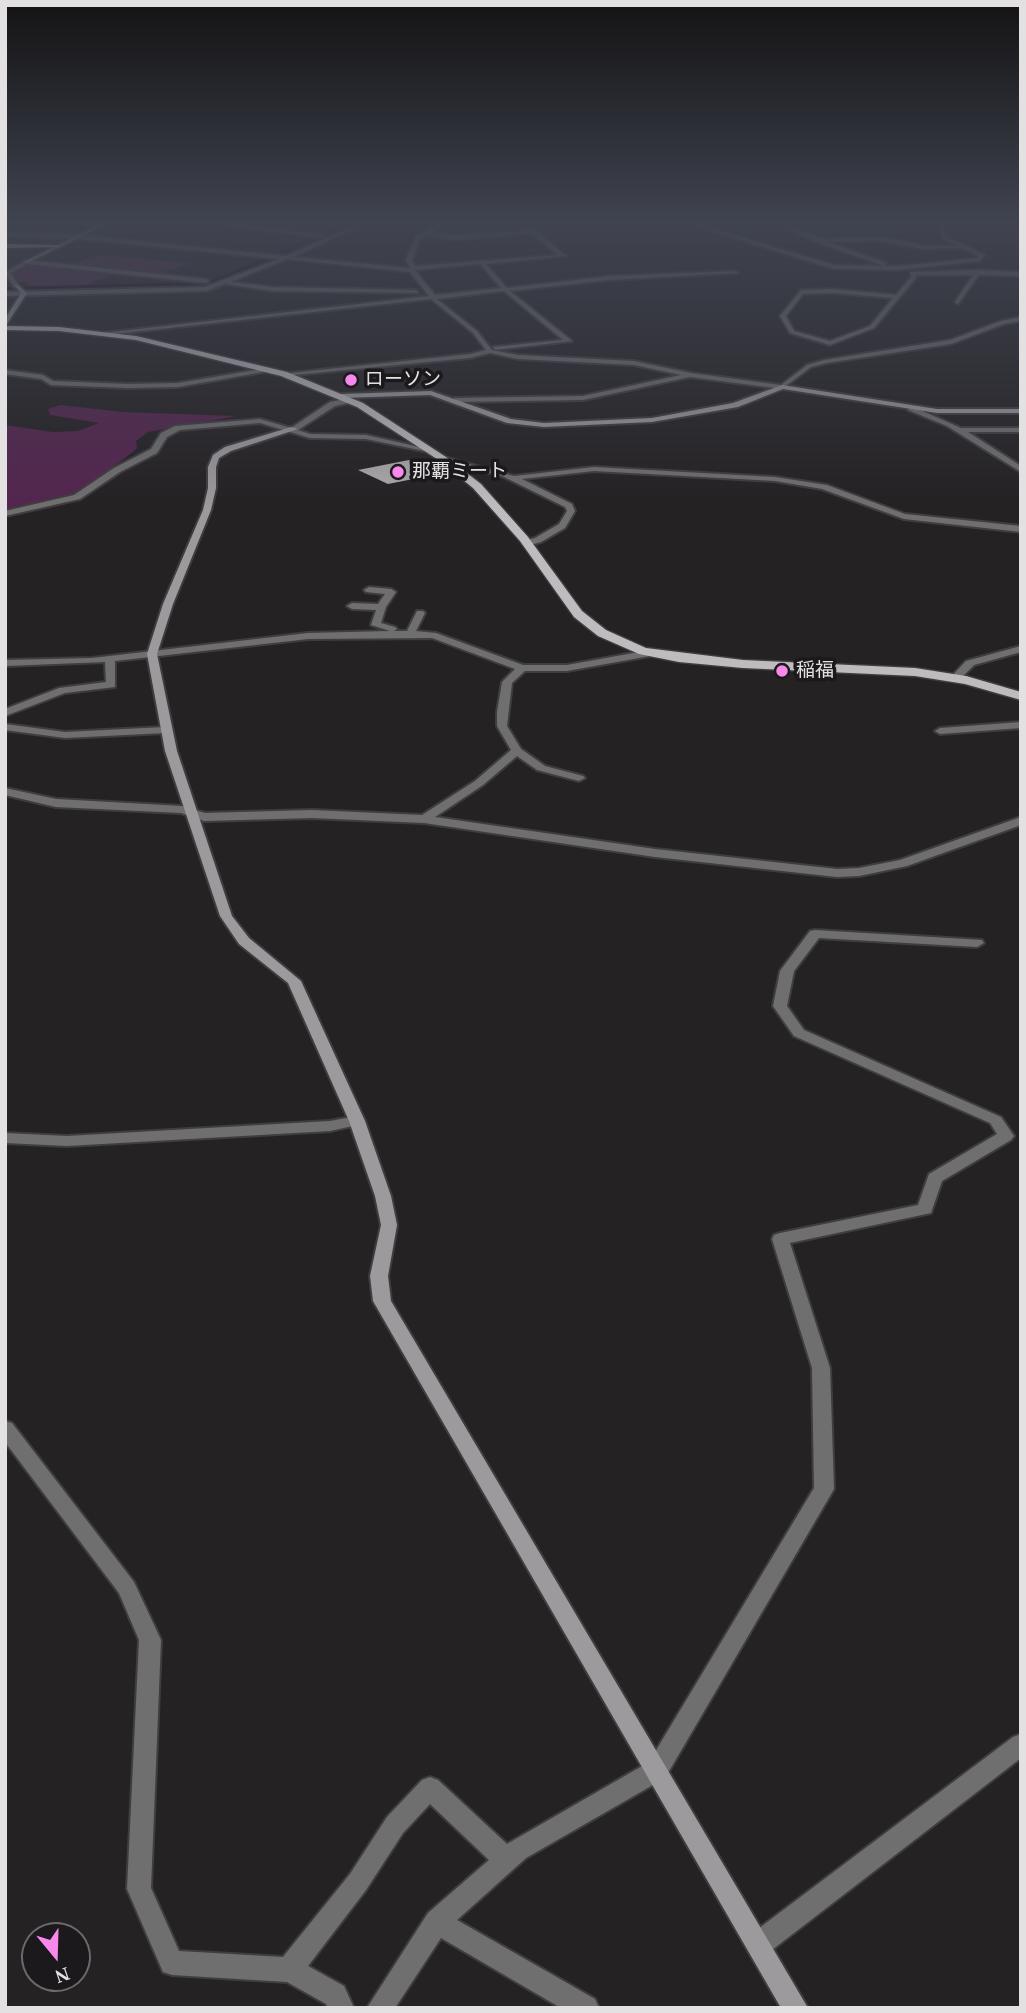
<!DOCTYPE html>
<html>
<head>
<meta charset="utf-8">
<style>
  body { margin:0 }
  #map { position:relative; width:1026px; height:2013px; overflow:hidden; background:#252224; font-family:"Times New Roman",serif }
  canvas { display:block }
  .frame { position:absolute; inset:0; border:7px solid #e3e1e2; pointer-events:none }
  .north { position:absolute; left:21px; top:1922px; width:70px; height:70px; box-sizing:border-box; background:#1b191b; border:2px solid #6b696b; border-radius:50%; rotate:161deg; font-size:19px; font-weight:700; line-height:28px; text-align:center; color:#e3e1e2 }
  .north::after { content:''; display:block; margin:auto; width:24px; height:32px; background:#f888eb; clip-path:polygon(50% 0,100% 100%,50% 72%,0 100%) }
</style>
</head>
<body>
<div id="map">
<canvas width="1026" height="2013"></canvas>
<div class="frame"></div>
<div class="north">N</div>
</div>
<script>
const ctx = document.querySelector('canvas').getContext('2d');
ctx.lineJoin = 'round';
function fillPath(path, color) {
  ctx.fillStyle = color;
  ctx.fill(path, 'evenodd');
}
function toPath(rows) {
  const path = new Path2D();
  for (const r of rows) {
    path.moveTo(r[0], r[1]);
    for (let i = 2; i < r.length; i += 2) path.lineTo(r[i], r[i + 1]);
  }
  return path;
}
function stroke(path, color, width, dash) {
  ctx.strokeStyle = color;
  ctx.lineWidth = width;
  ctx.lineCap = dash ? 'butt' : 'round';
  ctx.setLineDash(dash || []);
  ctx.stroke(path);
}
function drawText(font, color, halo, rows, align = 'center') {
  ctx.font = font + ' "Times New Roman","Noto Sans JP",serif';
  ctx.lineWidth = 7;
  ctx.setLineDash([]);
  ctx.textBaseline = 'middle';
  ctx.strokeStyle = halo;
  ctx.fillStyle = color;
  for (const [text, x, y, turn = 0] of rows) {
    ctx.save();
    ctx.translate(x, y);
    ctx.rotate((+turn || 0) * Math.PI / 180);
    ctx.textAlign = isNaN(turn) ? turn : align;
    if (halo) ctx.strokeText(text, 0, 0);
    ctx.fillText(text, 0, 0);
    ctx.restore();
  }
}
fillPath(toPath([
  [99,255,190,263,157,275,67,265],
  [28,263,117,273,78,288,29,289,27,283,16,281,11,273],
  [60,405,123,412,237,416,148,432,136,441,137,448,134,451,76,495,5,511,5,425,53,432,78,431,99,423,50,415,48,409]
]), '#54254f');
fillPath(toPath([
  [341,225,358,225,211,290,5,295,5,287,209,282,341,225]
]), '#1a0018');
fillPath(toPath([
  [409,460,438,474,388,484,358,470]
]), '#aeaaad');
const street = toPath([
  [223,225,244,225,323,235,320,237,223,225],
  [355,225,362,225,293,257,410,268,406,260,416,237,437,225,444,225,432,233,453,236,535,230,566,256,486,264,507,288,610,276,735,271,738,273,610,280,510,291,572,341,495,350,493,347,563,340,504,291,437,299,477,331,492,350,518,355,634,361,691,373,781,385,807,365,824,360,950,340,1001,321,1021,317,1021,321,1004,324,951,344,827,363,811,367,782,389,690,377,583,400,457,402,454,398,583,396,681,375,634,365,518,359,490,353,470,358,284,376,281,374,470,354,486,350,473,333,431,299,106,335,103,333,429,296,410,272,287,259,231,282,273,287,416,290,418,293,273,291,225,284,206,291,5,296,5,292,205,287,279,259,79,239,5,236,5,232,79,235,286,256,355,225],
  [532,233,558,255,415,266,412,260,420,239,428,235,453,240,532,233],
  [480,264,501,288,435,295,415,270,480,264],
  [692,225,701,225,834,265,899,266,978,258,979,256,963,248,923,249,881,241,828,242,886,263,884,266,816,242,781,225,788,225,821,239,881,237,923,245,959,246,943,239,938,225,943,225,947,237,985,255,980,261,899,270,834,269,692,225],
  [26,260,206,279,209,281,206,283,27,264,11,273,19,286,14,287,5,273,26,260],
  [978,270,1021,272,1021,276,979,275,958,304,955,302,973,275,916,275,916,278,874,328,830,345,790,333,780,316,801,290,833,289,896,295,911,277,910,272,978,270],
  [833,293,893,298,870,326,830,341,794,331,786,316,803,294,833,293],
  [267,368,269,371,178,387,128,388,51,385,41,379,5,374,5,370,43,375,53,381,128,384,178,383,267,368],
  [350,398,353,402,335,406,298,430,310,434,366,435,433,450,429,452,366,439,310,438,260,423,180,430,167,437,157,453,120,472,80,499,5,516,5,511,74,495,114,468,151,449,161,433,175,426,260,419,291,428,330,402,350,398],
  [911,406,961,428,1021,428,1021,432,968,432,1021,466,1021,472,947,426,908,410,911,406],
  [443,457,514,476,594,467,775,477,827,485,905,514,1021,526,1021,532,904,519,822,489,775,481,594,471,522,479,572,504,575,511,565,528,541,542,527,546,524,545,524,541,535,538,559,524,567,511,565,507,502,476,440,461,440,457,443,457],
  [369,587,391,589,396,592,386,607,381,623,395,627,397,629,394,631,407,631,417,611,423,611,425,613,416,631,436,633,523,665,567,665,650,650,655,653,650,656,567,671,525,671,512,683,507,726,521,749,545,766,583,776,585,778,579,781,537,770,517,756,483,785,435,817,655,849,837,869,859,868,900,860,1021,817,1021,825,907,866,859,876,837,877,655,857,424,823,312,818,204,821,181,813,56,807,5,795,5,788,56,799,182,806,205,813,312,810,422,815,475,781,511,750,497,726,497,712,502,682,515,669,432,638,308,639,115,661,115,687,65,693,5,716,5,709,59,688,106,682,105,662,5,666,5,660,92,658,308,633,390,631,371,625,376,610,352,609,347,606,352,603,378,604,385,594,366,592,364,590,369,587],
  [1021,646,1021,652,974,665,959,680,950,678,966,661,1021,646],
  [1021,722,1021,728,940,734,935,731,940,728,1021,722],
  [5,724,65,732,165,727,170,730,165,733,65,738,5,730,5,724],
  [815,930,982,940,984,943,977,947,819,938,794,971,787,1006,804,1030,1001,1117,1014,1136,1011,1140,942,1181,931,1213,790,1243,830,1368,834,1489,665,1778,526,1858,457,1920,595,1999,599,2008,561,2008,441,1938,395,2008,367,2008,428,1913,489,1860,430,1804,403,1833,366,1890,308,1966,344,1986,354,2008,328,2008,326,2004,287,1982,172,1975,163,1972,127,1889,139,1640,119,1593,5,1442,5,1421,12,1423,134,1582,161,1640,151,1888,179,1951,283,1957,350,1874,387,1817,422,1780,430,1777,438,1780,507,1844,649,1762,814,1488,812,1368,772,1239,774,1235,780,1233,918,1205,929,1174,997,1134,990,1123,794,1036,773,1006,780,971,810,931,815,930],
  [357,1116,362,1118,365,1121,362,1124,330,1131,67,1146,5,1143,5,1133,67,1136,330,1121,357,1116],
  [1021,1734,1021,1758,768,1953,759,1956,750,1953,747,1944,750,1935,1013,1737,1021,1734]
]);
const secondary = toPath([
  [98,225,105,225,28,263,23,262,98,225],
  [14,285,18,285,27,293,5,327,5,319,21,293,14,285],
  [782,385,937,409,1021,409,1021,413,937,413,783,389,738,407,652,422,544,427,507,423,430,395,342,398,338,396,342,394,431,391,511,419,544,423,652,418,733,403,782,385],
  [291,427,298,429,231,451,219,458,216,467,216,488,211,510,173,604,157,654,177,751,232,916,249,938,301,981,365,1121,391,1196,397,1225,388,1276,391,1301,808,2008,781,2008,373,1301,370,1276,381,1225,375,1196,349,1121,288,983,239,944,220,916,165,751,147,654,163,604,203,510,208,488,208,467,213,455,225,447,291,427]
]);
const primary = toPath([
  [5,326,59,327,136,336,287,372,363,403,446,457,481,484,528,537,582,611,606,630,646,648,743,660,915,668,966,676,1021,692,1021,700,965,684,915,676,743,668,679,662,639,654,598,636,574,617,520,541,473,488,440,461,357,407,281,376,136,340,59,331,5,330,5,326]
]);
const highway = toPath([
  [5,244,57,245,61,247,5,248,5,244]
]);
stroke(street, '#403d3f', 4);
stroke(secondary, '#403d3f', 4);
stroke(primary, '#403d3f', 3);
stroke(highway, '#403d3f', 3);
fillPath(street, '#706f70');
fillPath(secondary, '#9c9a9c');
fillPath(primary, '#bebcbe');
fillPath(highway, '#dedadd');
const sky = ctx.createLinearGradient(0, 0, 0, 507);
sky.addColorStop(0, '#141314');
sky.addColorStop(0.44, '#404450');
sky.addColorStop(1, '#40445000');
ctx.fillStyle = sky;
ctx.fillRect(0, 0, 1026, 507);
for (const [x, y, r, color] of [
  [351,380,7,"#f888eb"],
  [398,472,7,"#f888eb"],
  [782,671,7,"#f888eb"]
]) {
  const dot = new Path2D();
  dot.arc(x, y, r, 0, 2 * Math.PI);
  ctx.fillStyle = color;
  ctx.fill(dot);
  stroke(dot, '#1b191b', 2.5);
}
drawText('19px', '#e3e1e2', '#1b191b', [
  ["ローソン",365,380],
  ["那覇ミート",412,472],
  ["稲福",796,671]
], 'left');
</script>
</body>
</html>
